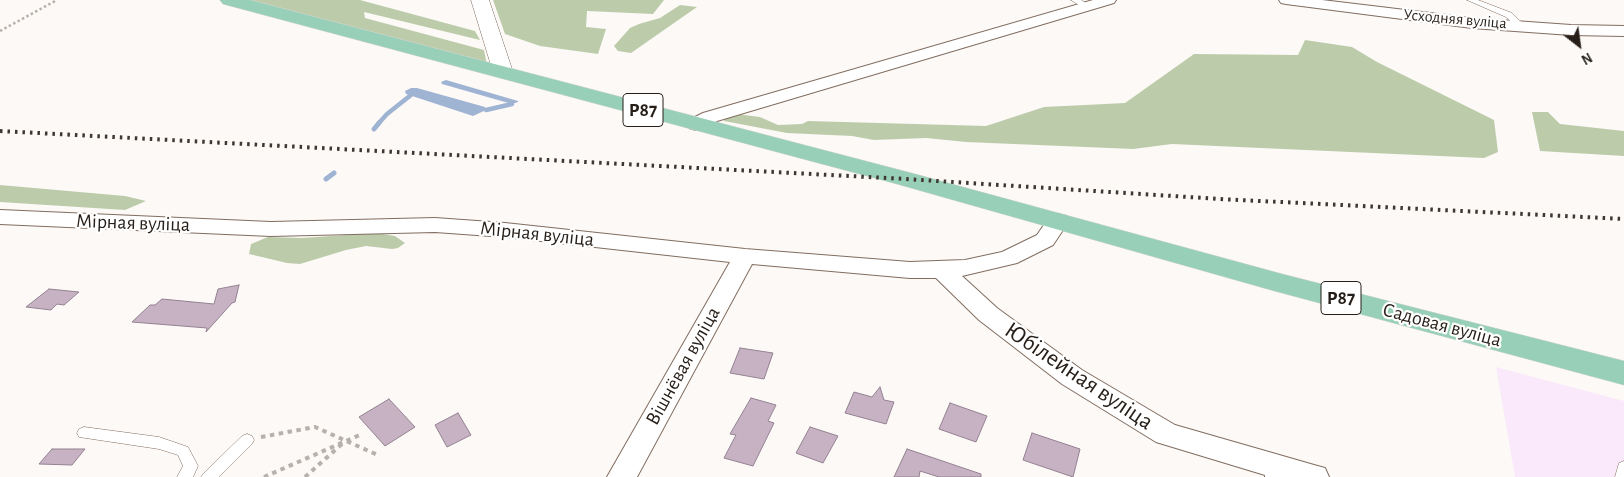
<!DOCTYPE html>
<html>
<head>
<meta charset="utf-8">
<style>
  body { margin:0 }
  #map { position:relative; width:1624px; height:477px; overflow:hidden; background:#fdf9f6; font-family:"Alegreya Sans",sans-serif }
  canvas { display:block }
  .north { position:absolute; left:1554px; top:20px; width:50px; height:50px; -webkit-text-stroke:4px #fff; paint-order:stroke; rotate:150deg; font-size:14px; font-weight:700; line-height:20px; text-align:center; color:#261e18 }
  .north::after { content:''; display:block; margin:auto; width:18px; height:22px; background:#261e18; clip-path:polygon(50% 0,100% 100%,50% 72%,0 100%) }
</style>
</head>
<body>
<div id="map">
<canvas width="1624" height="477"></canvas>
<div class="north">N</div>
</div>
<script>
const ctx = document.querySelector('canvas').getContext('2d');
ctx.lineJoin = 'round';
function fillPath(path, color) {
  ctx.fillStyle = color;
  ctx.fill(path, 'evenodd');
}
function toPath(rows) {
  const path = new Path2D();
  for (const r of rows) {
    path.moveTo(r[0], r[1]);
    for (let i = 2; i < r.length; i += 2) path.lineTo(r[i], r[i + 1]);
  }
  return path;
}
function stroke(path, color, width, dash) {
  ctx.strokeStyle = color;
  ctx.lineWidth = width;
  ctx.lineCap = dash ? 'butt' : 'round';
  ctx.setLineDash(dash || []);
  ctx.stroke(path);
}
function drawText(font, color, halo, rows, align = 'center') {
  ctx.font = font + ' "Alegreya Sans",sans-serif';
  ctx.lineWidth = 4.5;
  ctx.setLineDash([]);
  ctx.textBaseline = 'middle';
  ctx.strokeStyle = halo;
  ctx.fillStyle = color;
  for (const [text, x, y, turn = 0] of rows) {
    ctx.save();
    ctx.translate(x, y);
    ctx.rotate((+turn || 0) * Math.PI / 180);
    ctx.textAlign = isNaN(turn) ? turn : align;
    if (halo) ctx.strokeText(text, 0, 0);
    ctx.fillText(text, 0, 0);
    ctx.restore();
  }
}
fillPath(toPath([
  [1496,367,1624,401,1624,477,1515,477]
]), '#fae9fb');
fillPath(toPath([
  [247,0,360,0,475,31,480,40,364,12,365,18,484,50,487,65],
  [493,0,664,0,653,14,587,11,586,27,606,29,598,54,540,46,505,34],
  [680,5,697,7,631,53,618,51,614,46,630,28,639,24,660,18],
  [1305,40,1352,47,1377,62,1494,120,1498,152,1484,158,1172,144,1133,149,966,142,926,138,874,140,852,136,787,133,724,121,725,116,737,114,760,117,778,125,802,124,808,121,986,126,1044,107,1125,103,1194,54,1298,55],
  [1532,112,1548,112,1560,124,1624,131,1624,156,1540,151],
  [0,185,125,196,146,201,125,210,0,202],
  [377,233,395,236,405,243,398,248,392,249,366,246,346,250,300,264,287,263,249,254,251,244,268,237,301,238]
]), '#bcccab');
fillPath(toPath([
  [446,80,518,101,518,102,512,104,442,84,441,82],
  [411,88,417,88,485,107,486,110,473,116,406,94,405,91]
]), '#9fb3d3');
stroke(toPath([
  [486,110,512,104],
  [378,124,387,114,411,95]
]), '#9fb3d3', 4.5);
stroke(toPath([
  [374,129,379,123],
  [326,179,334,173]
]), '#9fb3d3', 5);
const building = toPath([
  [239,285,235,302,232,303,206,332,207,328,132,322,150,305,155,305,162,299,214,304,218,289,239,285],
  [49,289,79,292,64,305,57,304,51,310,26,307,49,289],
  [740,348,773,353,764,379,730,373,740,348],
  [880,387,884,400,894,402,886,424,845,413,854,392,872,397,880,387],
  [751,398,776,405,768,421,774,423,753,466,724,458,736,435,730,434,751,398],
  [389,399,415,427,385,446,359,417,389,399],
  [950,403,987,416,976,442,939,429,950,403],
  [458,413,471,435,447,447,435,425,458,413],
  [810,427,838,436,823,463,796,453,810,427],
  [1032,433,1080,449,1073,477,1023,460,1032,433],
  [52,449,85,449,72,465,39,464,52,449],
  [907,449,981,474,981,477,939,477,920,471,919,477,894,477,907,449]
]);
fillPath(building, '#c6b2c3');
stroke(building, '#938191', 1);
const lane = toPath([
  [1071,0,1081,0,1092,7,1085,9,1071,0],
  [1467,0,1478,0,1512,13,1524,25,1517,27,1506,17,1467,0],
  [84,427,159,437,188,447,198,466,193,477,177,477,183,466,178,455,159,449,79,437,77,433,79,429,84,427],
  [247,434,252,436,254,440,252,444,219,477,201,477,204,473,242,436,247,434],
  [1624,461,1624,477,1615,477,1619,463,1624,461]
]);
const street = toPath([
  [1093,0,1116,0,1114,3,717,121,703,128,696,130,689,128,687,124,689,120,703,113,1093,0],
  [1279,0,1322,0,1472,18,1571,25,1624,26,1624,36,1571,35,1472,28,1286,4,1281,3,1279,0],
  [0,210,271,222,435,218,505,223,745,249,910,262,965,260,1002,252,1037,235,1050,216,1058,214,1066,216,1069,221,1053,245,1017,263,962,276,997,308,1082,370,1175,425,1314,465,1325,468,1329,477,1265,477,1265,475,1156,442,1062,384,979,320,936,278,910,278,752,264,637,477,607,477,730,262,505,237,435,232,271,236,0,224,0,210]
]);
const secondary = toPath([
  [471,0,489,0,513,72,510,76,503,78,496,76,493,72,471,0]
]);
const primary = toPath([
  [220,0,250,0,915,174,1282,274,1624,361,1624,385,1271,290,897,184,223,4,220,0]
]);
stroke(lane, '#816d60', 1);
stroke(street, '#816d60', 2);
stroke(secondary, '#816d60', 1);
stroke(primary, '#d8d6d5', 1);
stroke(toPath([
  [0,31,57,0]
]), '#b7b1ad', 2.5, [2.5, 2.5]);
stroke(toPath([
  [261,437,315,427,380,456],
  [264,477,362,434],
  [305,477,343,443]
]), '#b7b1ad', 4, [4.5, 4.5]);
fillPath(lane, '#fff');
fillPath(street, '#fff');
fillPath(secondary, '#fff');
fillPath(primary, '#98cfb8');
stroke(toPath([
  [0,131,906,179,1220,199,1624,219]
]), '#3e3630', 4, [2.5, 5]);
drawText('16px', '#261e18', '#fff', [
  ["Усходняя вуліца",1455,19,5]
]);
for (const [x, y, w] of [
  [643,110,40],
  [1341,298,40]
]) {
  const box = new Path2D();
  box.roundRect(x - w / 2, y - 16.5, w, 33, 4);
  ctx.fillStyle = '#fff';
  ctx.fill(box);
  stroke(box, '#261e18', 1);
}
drawText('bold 19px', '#261e18', null, [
  ["Р87",643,110],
  ["Р87",1341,298]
]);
drawText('20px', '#261e18', '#fff', [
  ["Мірная вуліца",133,223,2],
  ["Мірная вуліца",537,234,6],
  ["Садовая вуліца",1442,325,15],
  ["Вішнёвая вуліца",683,366,-61]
]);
drawText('24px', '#261e18', '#fff', [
  ["Юбілейная вуліца",1079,376,34]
]);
</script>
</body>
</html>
